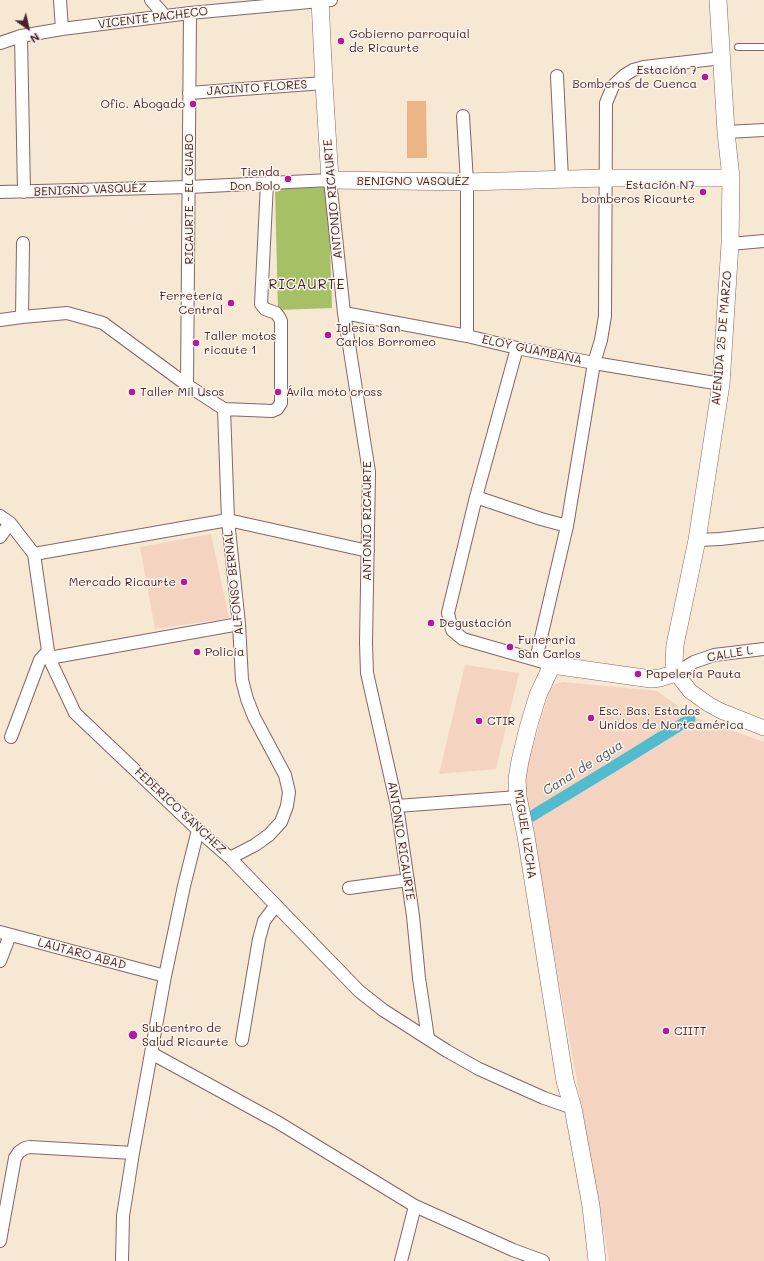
<!DOCTYPE html>
<html>
<head>
<meta charset="utf-8">
<style>
  body { margin:0 }
  #map { position:relative; width:764px; height:1261px; overflow:hidden; background:#f6e8d3; font-family:Mali,sans-serif }
  canvas { display:block }
  .north { position:absolute; left:8px; top:8px; width:40px; height:40px; -webkit-text-stroke:3px #fbf7ec; paint-order:stroke; rotate:146deg; font-size:11px; font-weight:700; line-height:16px; text-align:center; color:#4a1f2b }
  .north::after { content:''; display:block; margin:auto; width:14px; height:18px; background:#4a1f2b; clip-path:polygon(50% 0,100% 100%,50% 72%,0 100%) }
</style>
</head>
<body>
<div id="map">
<canvas width="764" height="1261"></canvas>
<div class="north">N</div>
</div>
<script>
const ctx = document.querySelector('canvas').getContext('2d');
ctx.lineJoin = 'round';
function fillPath(path, color) {
  ctx.fillStyle = color;
  ctx.fill(path, 'evenodd');
}
function toPath(rows) {
  const path = new Path2D();
  for (const r of rows) {
    path.moveTo(r[0], r[1]);
    for (let i = 2; i < r.length; i += 2) path.lineTo(r[i], r[i + 1]);
  }
  return path;
}
function stroke(path, color, width, dash) {
  ctx.strokeStyle = color;
  ctx.lineWidth = width;
  ctx.lineCap = dash ? 'butt' : 'round';
  ctx.setLineDash(dash || []);
  ctx.stroke(path);
}
function drawText(font, color, halo, rows, align = 'center') {
  ctx.font = font + ' Mali,sans-serif';
  ctx.lineWidth = 3;
  ctx.setLineDash([]);
  ctx.textBaseline = 'middle';
  ctx.strokeStyle = halo;
  ctx.fillStyle = color;
  for (const [text, x, y, turn = 0] of rows) {
    ctx.save();
    ctx.translate(x, y);
    ctx.rotate((+turn || 0) * Math.PI / 180);
    ctx.textAlign = isNaN(turn) ? turn : align;
    if (halo) ctx.strokeText(text, 0, 0);
    ctx.fillText(text, 0, 0);
    ctx.restore();
  }
}
fillPath(toPath([
  [211,534,229,618,155,629,140,547],
  [465,665,519,673,496,769,439,774],
  [563,682,657,691,693,717,764,742,764,1261,609,1261,530,818,526,789,525,772,547,700,553,685]
]), '#f4d3c1');
fillPath(toPath([
  [328,187,332,308,278,310,275,189]
]), '#a6c066');
stroke(toPath([
  [532,816,611,768,690,719]
]), '#51bccd', 11);
fillPath(toPath([
  [407,101,426,101,427,158,407,158]
]), '#edb585');
const service = toPath([
  [738,47,764,47]
]);
const minor = toPath([
  [60,0,62,29],
  [151,0,165,16],
  [21,36,24,192],
  [0,43,21,36,62,29,190,13,331,0],
  [557,76,562,179],
  [189,93,324,83],
  [463,116,467,182,467,336],
  [726,132,764,130],
  [0,192,189,187,330,180,344,313,369,472,366,643,367,673,397,806,413,916,419,978,428,1038],
  [730,244,764,241],
  [344,313,467,336,517,348,594,363,721,384],
  [22,317,23,243],
  [0,320,22,317,67,313,103,323,187,385,224,409,228,520,239,624,242,680,247,699,254,717,285,775,289,792,287,806,281,822,269,835,255,845,230,858],
  [517,348,476,497,448,613,452,630,463,639,543,662],
  [187,385,190,13],
  [224,409,272,411,277,409,281,403,281,321,279,317,276,313,265,309,261,304,267,183],
  [476,497,541,519,567,526],
  [0,516,10,523,34,554,49,658,75,713,198,830,230,858,359,991,383,1010,447,1051,479,1069,544,1098,573,1108],
  [0,537,10,523],
  [697,540,720,539,764,534],
  [34,554,228,520,368,551],
  [49,658,239,624],
  [536,659,567,526,594,363,601,340,605,316,606,103,613,86,625,75,633,70,644,67,722,58],
  [676,673,694,662,714,655,764,649],
  [11,737,40,660,48,651],
  [397,806,518,797],
  [349,888,408,880],
  [0,932,165,976],
  [0,961,10,935],
  [242,1040,259,939,264,921,276,905],
  [151,1053,279,1123,415,1206,513,1250,543,1261],
  [0,1241,15,1158,19,1152,25,1148,30,1147,133,1153],
  [122,1261,123,1216,133,1153,165,976,184,886,198,830],
  [401,1261,415,1206]
]);
const tertiary = toPath([
  [676,673,690,691,708,704,721,711,764,728]
]);
const secondary = toPath([
  [320,0,324,83,330,180,467,182,606,178,731,178],
  [597,1261,591,1206,573,1108,565,1081,526,836,518,797,517,779,520,761,528,728,538,695,552,665,651,679,660,678,676,673,674,662,675,645,697,540,721,384,730,244,731,178,726,132,718,0]
]);
stroke(service, '#866566', 8);
stroke(minor, '#866566', 14);
stroke(tertiary, '#866566', 16);
stroke(secondary, '#866566', 18);
stroke(service, '#fff', 6);
stroke(minor, '#fff', 12);
stroke(tertiary, '#fff', 15);
stroke(secondary, '#fff', 17);
for (const [x, y, r, color] of [
  [341,41,4,"#b5179e"],
  [705,77,4,"#b5179e"],
  [193,104,4,"#b5179e"],
  [288,179,4,"#b5179e"],
  [703,192,4,"#b5179e"],
  [231,303,4,"#b5179e"],
  [328,335,4,"#b5179e"],
  [196,343,4,"#b5179e"],
  [132,392,4,"#b5179e"],
  [278,392,4,"#b5179e"],
  [184,582,4,"#b5179e"],
  [431,623,4,"#b5179e"],
  [510,647,4,"#b5179e"],
  [197,652,4,"#b5179e"],
  [638,674,4,"#b5179e"],
  [591,718,4,"#b5179e"],
  [479,721,4,"#b5179e"],
  [666,1031,4,"#b5179e"],
  [133,1035,5,"#b5179e"]
]) {
  const dot = new Path2D();
  dot.arc(x, y, r, 0, 2 * Math.PI);
  ctx.fillStyle = color;
  ctx.fill(dot);
  stroke(dot, '#fbf7ec', 1.5);
}
drawText('12px', '#4a1f2b', '#fbf7ec', [
  ["VICENTE PACHECO",153,18,-7],
  ["JACINTO FLORES",257,88,-4],
  ["BENIGNO VASQUÉZ",413,181],
  ["BENIGNO VASQUÉZ",90,190,-2],
  ["RICAURTE - EL GUABO",189,199,-90],
  ["ANTONIO RICAURTE",333,199,-95],
  ["AVENIDA 25 DE MARZO",722,338,-85],
  ["ELOY GUAMBAÑA",532,350,12],
  ["ANTONIO RICAURTE",367,521,-90],
  ["ALFONSO BERNAL",234,583,-96],
  ["CALLE L",730,654,-10],
  ["FEDERICO SANCHEZ",180,811,43],
  ["MIGUEL UZCHA",525,834,81],
  ["ANTONIO RICAURTE",401,841,81],
  ["LAUTARO ABAD",82,954,15]
]);
drawText('12px', '#4a1f2b', '#fbf7ec', [
  ["Gobierno parroquial",349,34],
  ["de Ricaurte",349,48],
  ["Estación 7",697,70,"right"],
  ["Bomberos de Cuenca",697,84,"right"],
  ["Ofic. Abogado",185,104,"right"],
  ["Tienda",280,172,"right"],
  ["Don Bolo",280,186,"right"],
  ["Estación N7",695,185,"right"],
  ["bomberos Ricaurte",695,199,"right"],
  ["Ferretería",223,296,"right"],
  ["Central",223,310,"right"],
  ["Iglesia San",336,328],
  ["Carlos Borromeo",336,342],
  ["Taller motos",204,336],
  ["ricaute 1",204,350],
  ["Taller Mil Usos",140,392],
  ["Ávila moto cross",286,392],
  ["Mercado Ricaurte",176,582,"right"],
  ["Degustación",439,623],
  ["Funeraria",518,640],
  ["San Carlos",518,654],
  ["Policía",205,652],
  ["Papelería Pauta",646,674],
  ["Esc. Bas. Estados",599,711],
  ["Unidos de Norteamérica",599,725],
  ["CTIR",487,721],
  ["Subcentro de",142,1028],
  ["Salud Ricaurte",142,1042],
  ["CIITT",674,1031]
], 'left');
drawText('italic 13px', '#4c5664', '#fbf7ec', [
  ["Canal de agua",583,768,-32]
]);
ctx.letterSpacing = '1px';
drawText('14px', '#4a1f2b', '#fbf7ec', [
  ["RICAURTE",307,285]
]);
ctx.letterSpacing = '0px';
</script>
</body>
</html>
